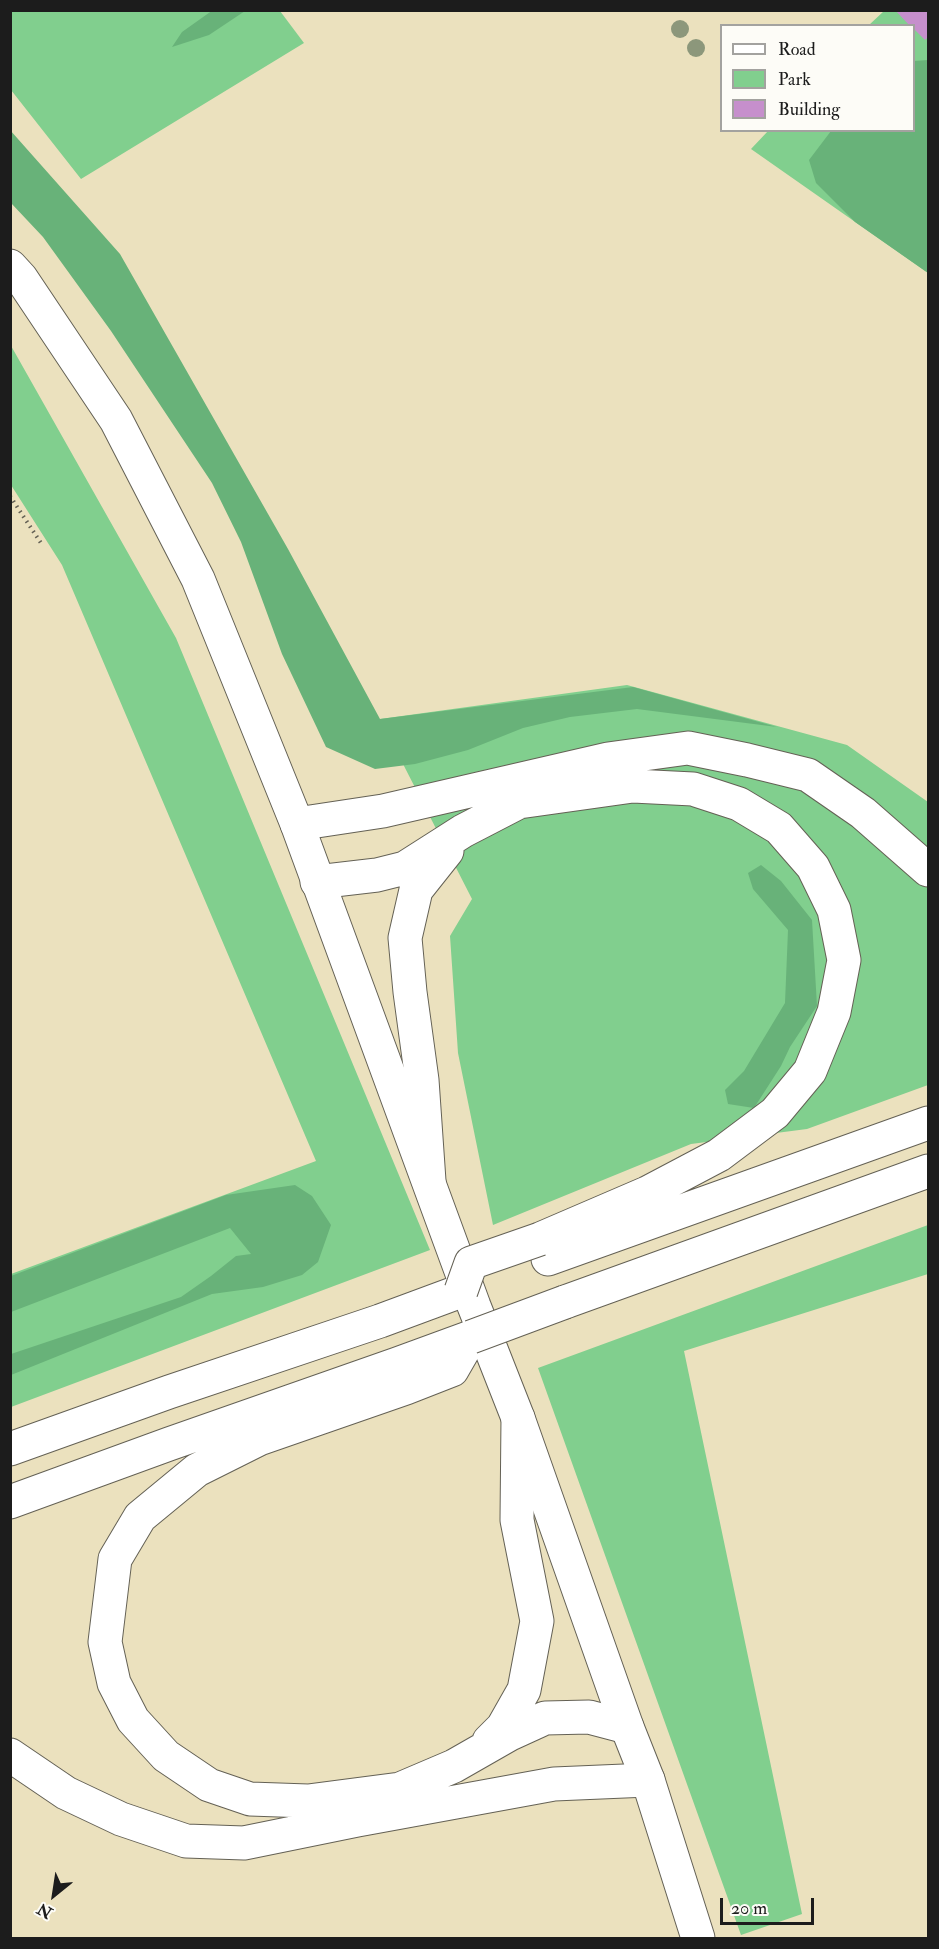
<!DOCTYPE html>
<html>
<head>
<meta charset="utf-8">
<style>
  body { margin:0 }
  #map { position:relative; width:939px; height:1949px; overflow:hidden; background:#ebe1be; font-family:"IM FELL Double Pica",serif }
  canvas { display:block }
  .frame { position:absolute; inset:0; border:12px solid #1c1c1c; pointer-events:none }
  .legend { position:absolute; left:720px; top:24px; width:195px; height:108px; box-sizing:border-box; background:#fdfcf7; border:2px solid #a3a29f; margin:0; padding:8px 10px; list-style:none; font-size:18px; color:#1c1c1c }
  .legend li { display:flex; align-items:center; gap:12px; height:30px }
  .legend b { width:30px; border:2px solid #a3a29f }
  .north { position:absolute; left:24px; top:1865px; width:60px; height:60px; -webkit-text-stroke:4px #fdfcf7; paint-order:stroke; rotate:210deg; font-size:16px; font-weight:700; line-height:24px; text-align:center; color:#1c1c1c }
  .north::after { content:''; display:block; margin:auto; width:21px; height:27px; background:#1c1c1c; clip-path:polygon(50% 0,100% 100%,50% 72%,0 100%) }
  .scale { position:absolute; left:720px; top:1898px; width:94px; height:27px; box-sizing:border-box; border:3px solid #1c1c1c; border-top:0; padding-left:8px; font-size:18px; line-height:21px; white-space:nowrap; color:#1c1c1c; -webkit-text-stroke:4px #fdfcf7; paint-order:stroke }
</style>
</head>
<body>
<div id="map">
<canvas width="939" height="1949"></canvas>
<div class="frame"></div>
<ul class="legend">
<li><b style="height:8px;background:#fff"></b>Road</li>
<li><b style="height:16px;background:#81cf8e"></b>Park</li>
<li><b style="height:16px;background:#c68fcc"></b>Building</li>
</ul>
<div class="north">N</div>
<div class="scale">20 m</div>
</div>
<script>
const ctx = document.querySelector('canvas').getContext('2d');
ctx.lineJoin = 'round';
function fillPath(path, color) {
  ctx.fillStyle = color;
  ctx.fill(path, 'evenodd');
}
function toPath(rows) {
  const path = new Path2D();
  for (const r of rows) {
    path.moveTo(r[0], r[1]);
    for (let i = 2; i < r.length; i += 2) path.lineTo(r[i], r[i + 1]);
  }
  return path;
}
function stroke(path, color, width, dash) {
  ctx.strokeStyle = color;
  ctx.lineWidth = width;
  ctx.lineCap = dash ? 'butt' : 'round';
  ctx.setLineDash(dash || []);
  ctx.stroke(path);
}
fillPath(toPath([
  [11,11,280,11,304,43,81,179,11,90],
  [884,11,928,11,928,273,751,149,768,131,914,130,914,26,869,25],
  [10,344,176,638,430,1250,11,1407,11,1274,316,1161,62,565,11,485],
  [627,685,847,745,928,802,928,1085,807,1129,691,1144,493,1225,458,1053,450,936,472,899,380,719],
  [928,1225,928,1274,684,1351,802,1914,741,1935,538,1368]
]), '#81cf8e');
fillPath(toPath([
  [213,10,245,11,209,35,172,47,182,32],
  [928,60,928,273,855,222,816,183,809,160,831,131,914,130,914,61],
  [10,130,120,254,288,549,380,719,633,687,777,727,637,709,570,717,523,728,468,750,415,764,375,769,326,747,282,654,241,542,212,483,111,331,43,237,11,203],
  [761,865,781,881,812,920,817,1006,790,1047,781,1066,754,1108,728,1104,725,1090,744,1071,785,1003,788,930,753,889,748,873],
  [295,1185,312,1196,331,1225,318,1262,302,1275,263,1287,212,1294,11,1375,11,1354,181,1297,211,1276,236,1256,251,1254,230,1228,11,1312,11,1276,226,1195]
]), '#68b279');
fillPath(toPath([
  [895,10,928,10,928,37,925,40,914,29,914,26,910,26]
]), '#c68fcc');
const major = toPath([
  [10,266,21,278,116,420,198,579,297,824,474,1306,518,1418,627,1727,648,1780,698,1938]
]);
const highway = toPath([
  [297,824,383,811,608,759,688,748,747,760,808,775,863,813,928,870],
  [317,882,377,875,405,868,463,831,519,802,633,786,693,789,739,804,779,828,813,867,834,910,844,960,834,1012,810,1071,775,1113,719,1155,647,1193,540,1239],
  [429,1181,422,1080,410,992,405,938,416,890,447,851],
  [548,1259,928,1123],
  [565,1302,928,1171],
  [471,1337,452,1370,406,1388,259,1439,197,1470,140,1517,115,1559,105,1642,114,1683,133,1720,166,1756,209,1785,250,1799,308,1801,400,1789,454,1766,510,1734,545,1718,589,1717,627,1727],
  [10,1449,169,1392,380,1321,461,1291],
  [10,1502,169,1444,397,1364,471,1337],
  [489,1741,503,1727,524,1690,537,1621,517,1520,518,1418],
  [10,1755,66,1793,121,1819,186,1841,244,1843,357,1820,554,1784,648,1780]
]);
stroke(major, '#646155', 35);
stroke(highway, '#646155', 35);
stroke(toPath([
  [10,496,41,543]
]), '#646155', 4, [1.5, 4.5]);
stroke(major, '#fff', 33);
stroke(highway, '#fff', 33);
const highwayBridge = toPath([
  [461,1291,471,1263,540,1239],
  [471,1337,565,1302]
]);
stroke(highwayBridge, '#646155', 35, []);
stroke(highwayBridge, '#fff', 33);
ctx.fillStyle = '#8c977b';
for (const [x, y] of [
  [680,29],
  [696,48]
]) {
  ctx.beginPath();
  ctx.arc(x, y, 9, 0, 2 * Math.PI);
  ctx.fill();
}
</script>
</body>
</html>
